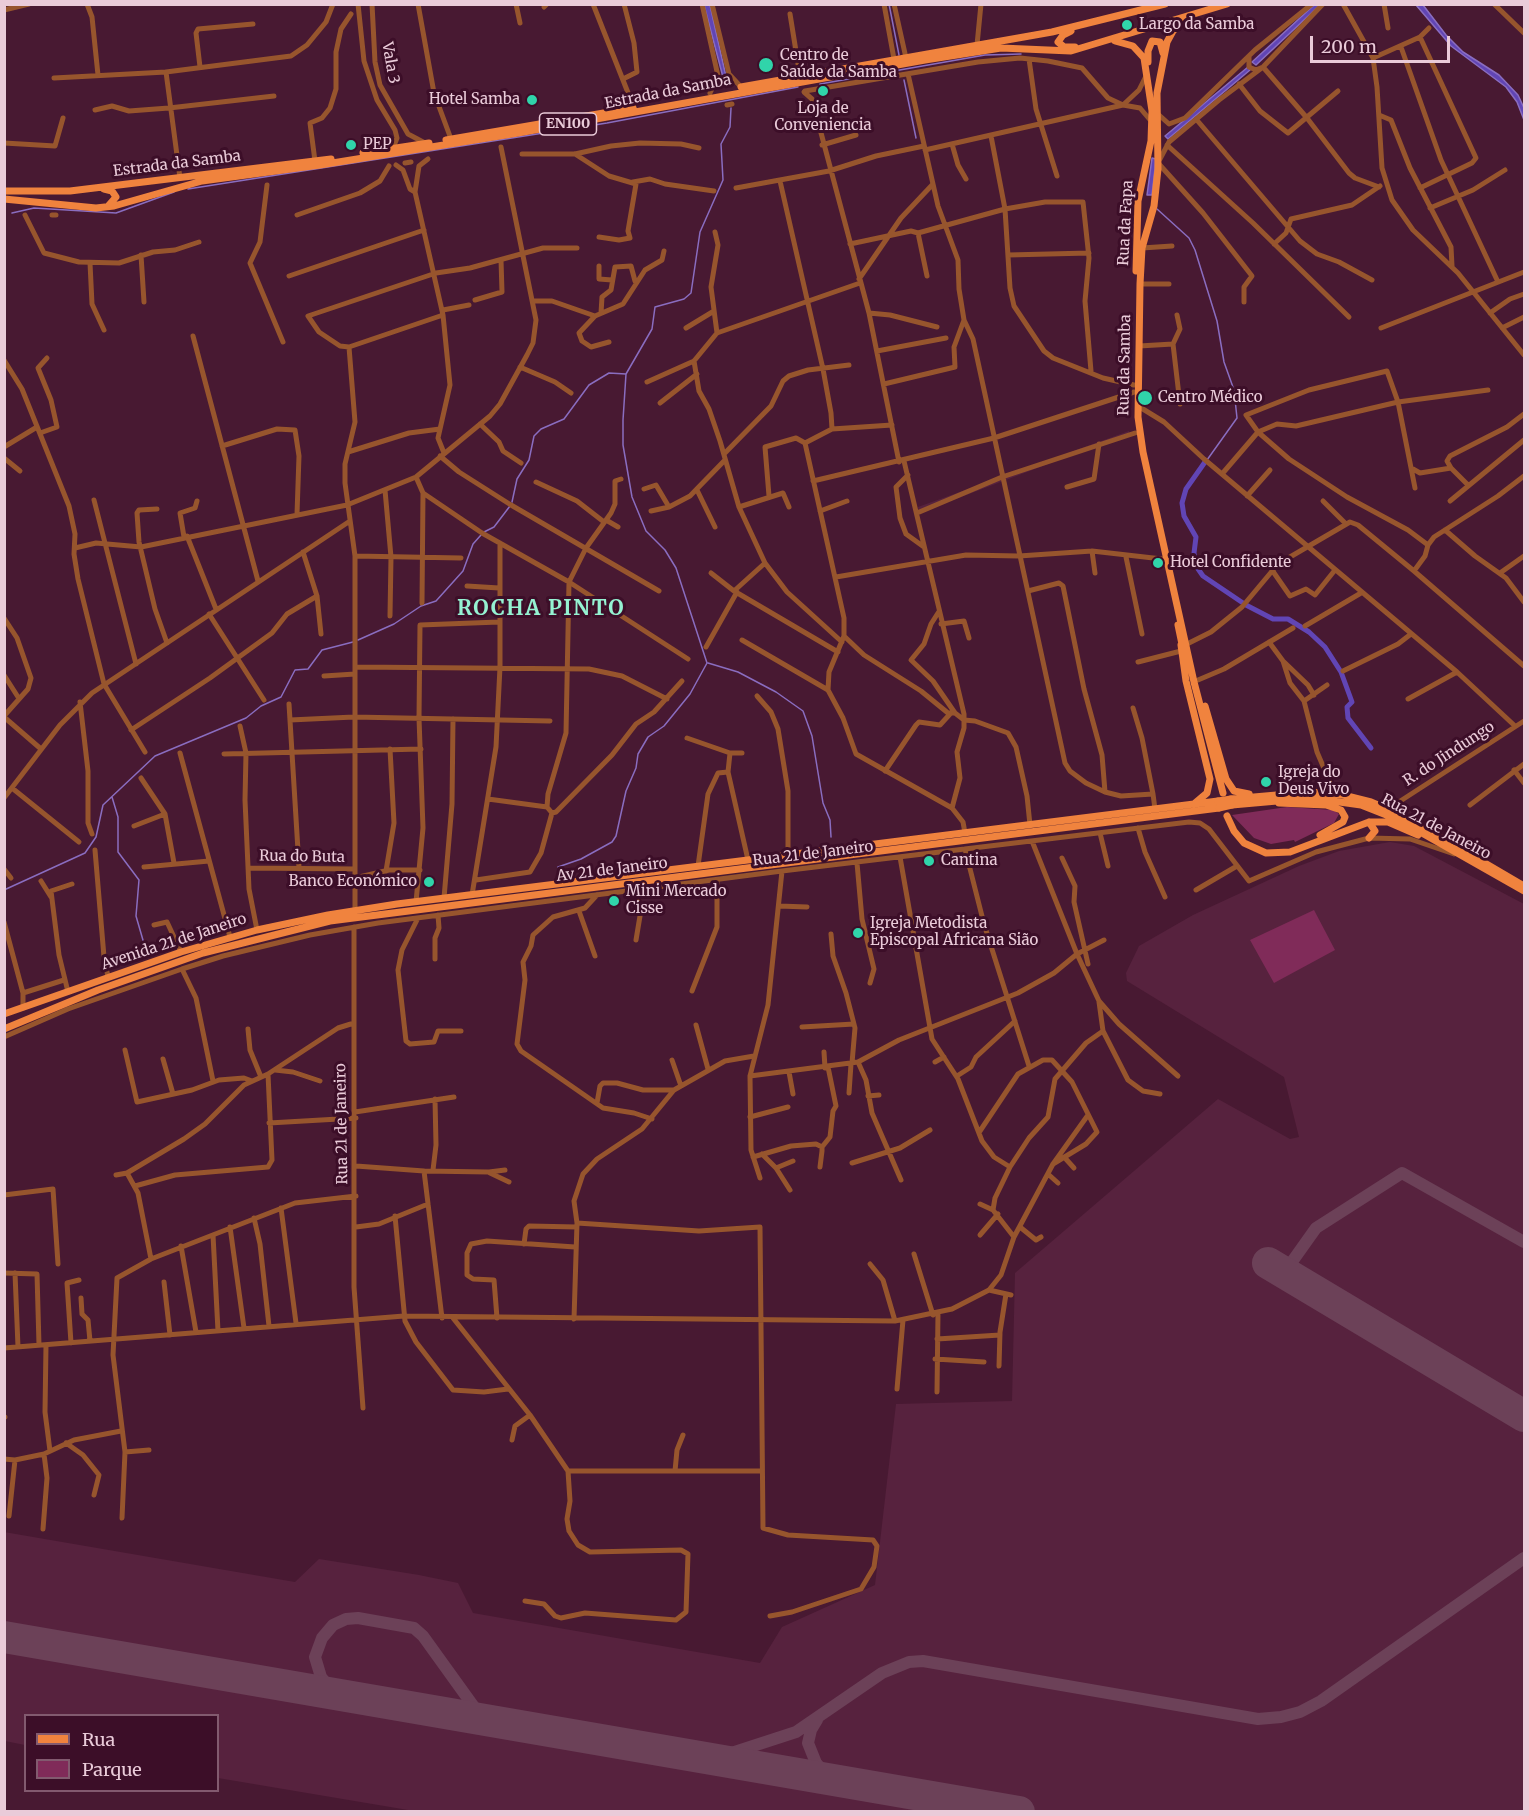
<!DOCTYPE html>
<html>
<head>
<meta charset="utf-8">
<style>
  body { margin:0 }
  #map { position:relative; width:1529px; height:1816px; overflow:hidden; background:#481932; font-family:Merriweather,serif }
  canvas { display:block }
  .frame { position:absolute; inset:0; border:6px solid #eacbd9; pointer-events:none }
  .legend { position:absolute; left:24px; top:1714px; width:195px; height:78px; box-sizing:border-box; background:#3c0e28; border:2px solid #825a6f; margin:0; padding:8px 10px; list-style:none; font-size:18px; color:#eacbd9 }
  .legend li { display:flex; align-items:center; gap:12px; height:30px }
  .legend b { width:30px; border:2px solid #825a6f }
  .scale { position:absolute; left:1310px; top:36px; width:140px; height:27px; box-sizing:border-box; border:3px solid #eacbd9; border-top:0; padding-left:8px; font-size:18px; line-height:21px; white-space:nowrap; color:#eacbd9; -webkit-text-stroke:4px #3c0e28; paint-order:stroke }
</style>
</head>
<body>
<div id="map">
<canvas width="1529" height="1816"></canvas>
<div class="frame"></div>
<ul class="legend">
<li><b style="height:8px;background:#f0833e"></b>Rua</li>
<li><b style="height:16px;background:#802b59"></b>Parque</li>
</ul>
<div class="scale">200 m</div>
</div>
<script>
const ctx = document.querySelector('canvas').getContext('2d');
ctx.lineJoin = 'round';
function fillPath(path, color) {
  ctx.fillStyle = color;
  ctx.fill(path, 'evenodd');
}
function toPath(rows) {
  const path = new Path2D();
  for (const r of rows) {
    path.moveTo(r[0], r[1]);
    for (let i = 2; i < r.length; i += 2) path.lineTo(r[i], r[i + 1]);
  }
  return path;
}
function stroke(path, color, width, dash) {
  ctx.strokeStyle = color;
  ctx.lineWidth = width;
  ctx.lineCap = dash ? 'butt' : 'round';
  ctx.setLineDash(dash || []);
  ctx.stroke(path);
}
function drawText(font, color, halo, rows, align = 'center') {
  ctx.font = font + ' Merriweather,serif';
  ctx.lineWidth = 6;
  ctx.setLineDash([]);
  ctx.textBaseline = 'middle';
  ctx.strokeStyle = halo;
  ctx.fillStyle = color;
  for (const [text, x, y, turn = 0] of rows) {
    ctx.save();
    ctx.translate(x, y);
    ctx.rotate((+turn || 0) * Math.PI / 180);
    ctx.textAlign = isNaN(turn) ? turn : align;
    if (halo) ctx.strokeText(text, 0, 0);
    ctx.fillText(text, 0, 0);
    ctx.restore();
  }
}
fillPath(toPath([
  [1129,431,1130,436,1077,453,919,513,918,507],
  [1390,842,1414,846,1524,904,1524,1811,414,1811,218,1778,218,1716,26,1716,25,1745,5,1741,4,1532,295,1582,319,1559,419,1575,458,1583,473,1613,760,1663,782,1627,875,1585,896,1404,1012,1401,1015,1273,1218,1099,1290,1139,1299,1137,1284,1077,1127,981,1126,973,1139,946,1193,915,1299,866,1339,851]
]), '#57223e');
fillPath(toPath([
  [1287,807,1333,810,1339,814,1334,823,1295,842,1294,840,1271,844,1254,838,1232,815],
  [1314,910,1335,950,1274,983,1250,940]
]), '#802b59');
const water = toPath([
  [704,5,710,5,727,81,724,81,704,5],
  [1314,5,1320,5,1256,65,1252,62,1314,5],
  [1416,5,1423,5,1446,35,1463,52,1499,75,1518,95,1524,108,1524,120,1517,102,1506,87,1451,46,1416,5],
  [1248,67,1250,70,1168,139,1165,136,1248,67],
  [1152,158,1156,159,1152,195,1147,195,1152,158]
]);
fillPath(water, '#6145b5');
stroke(water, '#8a6dc0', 1.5);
stroke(toPath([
  [889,4,899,55],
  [904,80,916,138],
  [820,84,985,55,1021,54],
  [188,189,607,123,798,87],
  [1157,209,1189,238,1195,250,1217,321,1224,362,1234,390,1237,418,1207,460],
  [12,213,34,208,116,213,174,192],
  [512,502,517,479,529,460,534,436,541,429,564,419,589,385,609,373,626,374],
  [484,532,494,527,510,506],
  [358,640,394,624,421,606,436,601,463,571,473,544,481,535],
  [708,663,738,672,776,692,803,711,812,736,823,803,830,820,831,837],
  [112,797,118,817,118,852,139,880,136,916,147,954],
  [558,867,581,859,612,842,616,836,626,791,636,768,638,754,648,737,664,726,690,694,707,663,676,568,665,550,646,531,632,497,623,445,623,420,626,374,652,329,655,307,684,299,691,293,700,232,723,180,721,144,730,127,731,108],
  [4,890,85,853,96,837,103,805,155,756,246,718,261,706,281,697,295,670,308,669,322,650,353,642]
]), '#8a6dc0', 1.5);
stroke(toPath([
  [1205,462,1186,489,1182,503,1184,516,1196,537,1194,553,1196,566,1203,576,1243,603],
  [1244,604,1273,619,1288,619,1309,632,1325,647,1341,672,1352,702,1347,707,1348,718,1371,748]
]), '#6145b5', 5);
stroke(toPath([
  [1284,1273,1316,1228,1402,1173,1524,1242],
  [344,1696,330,1688,321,1677,315,1657,322,1638,333,1625,346,1619,358,1618,414,1628,423,1636,482,1718],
  [817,1720,811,1730,808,1743,816,1763,831,1780],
  [710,1760,796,1732,882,1673,909,1662,923,1661,1258,1719,1281,1717,1300,1712,1321,1701,1524,1558]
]), '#6c4158', 12);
stroke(toPath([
  [1268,1263,1524,1416],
  [4,1637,1019,1812]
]), '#6c4158', 32);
stroke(toPath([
  [87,4,92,17,98,75],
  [358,4,364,61,377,100,395,130,397,138,393,148],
  [372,4,375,62,380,85,408,134,425,143],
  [418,4,434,93,451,139],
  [516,4,520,23],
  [593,4,634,108],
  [702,4,718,76,710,93],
  [712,4,729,74,741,87],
  [884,4,894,59],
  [894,4,906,58],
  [1343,4,1373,58,1377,87,1382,168,1392,200,1413,230,1458,273,1524,355],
  [1384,4,1388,28],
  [1494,4,1524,33],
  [544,7,547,4],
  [4,10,29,4],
  [790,14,800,76],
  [1420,37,1476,158,1472,163,1420,188],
  [977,45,981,4],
  [1401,47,1441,160,1498,282],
  [1249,56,1249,67,1256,70,1263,67,1307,118,1349,173,1355,178,1379,187],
  [1373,58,1420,37,1429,28],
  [1029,59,1036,109,1057,176],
  [200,67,196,33,198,29,253,24],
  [166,72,180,178],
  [908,74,938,206,958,260,959,289,964,320,973,339,1065,763,1070,771,1086,783,1105,792,1121,796,1153,794,1155,809],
  [54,78,166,72,291,56,307,45,326,22,333,4],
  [623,79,637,72,634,43,624,4],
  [1239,84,1260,111,1288,133,1338,91],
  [805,91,978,62,1020,58,1048,61,1082,68,1108,98,1123,105],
  [804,92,812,99,869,313,899,462],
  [727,105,732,104],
  [1123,105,1139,90,1146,76],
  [95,110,112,106,129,111,169,108,274,96],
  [1159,115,1169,124,1185,118,1255,50,1312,4],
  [1379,115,1391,120,1410,168,1451,247,1452,266],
  [1196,119,1300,241,1317,254,1339,262,1372,280],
  [991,136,1005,209,1010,288,1014,306,1044,351,1053,358,1103,378,1134,385],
  [4,143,55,146,63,118],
  [952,144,958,165,966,179],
  [822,145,856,135],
  [1167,145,1253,223,1349,317],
  [925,150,1123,105,1140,108,1151,121],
  [522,154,575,154,611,146,640,143,681,144,699,148],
  [575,154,609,176,636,184,628,231,630,238,619,240,599,237],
  [1160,159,1169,142,1219,100,1263,67,1323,4],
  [315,161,310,123,322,118,330,108,336,89,336,52,341,29,351,14],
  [405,163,411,162],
  [1159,164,1203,213,1252,276,1244,287,1244,302],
  [396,165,403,170,410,189,415,192,443,315,450,385,438,438,444,453],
  [780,181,823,369,831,413,832,429,805,443,844,618,844,636,829,672,828,690,843,718,856,754,952,808,963,822,965,833],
  [633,182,650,179,665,184,714,191],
  [267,185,260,242,250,263,283,342],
  [736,188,829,171,876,156,924,146],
  [415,192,419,166,428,159],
  [1430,208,1473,190,1505,170],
  [25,215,44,253,79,262,119,263,153,252,175,250,199,242],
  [52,215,56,215],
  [297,215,360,193,380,181,389,166],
  [715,232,718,245,711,287,717,333],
  [918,233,927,276],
  [850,244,911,231,918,233,1005,209,1045,202,1083,202,1089,258,1085,301,1091,371],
  [1274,244,1286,233,1291,219,1352,205,1380,186],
  [1142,248,1172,246],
  [141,255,144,302],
  [1008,255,1089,253],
  [90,263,92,304,104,330],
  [599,266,599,279,612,280],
  [289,276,424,230],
  [859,279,901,218,933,184],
  [1140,284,1169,284],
  [475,300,502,292,501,260],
  [533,301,552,301,595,316],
  [443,310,469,305],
  [601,313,602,297,611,290,615,267,631,266,635,281],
  [869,313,890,315,937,327],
  [1490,313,1510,299,1524,294],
  [1177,315,1180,329,1173,344,1180,404],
  [686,328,714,311],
  [1381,328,1524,272],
  [1502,328,1524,317],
  [193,336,258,581],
  [609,342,591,347,582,341,579,333,595,316,623,304,645,270,662,260,664,251],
  [1139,346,1173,344],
  [349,347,340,346,319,332,308,316,436,273,470,268,543,248,577,248],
  [877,351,946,338],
  [4,360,22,389,69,506,75,534,74,554,78,579,104,684,145,752],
  [694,361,699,391,709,409,720,441,739,507,765,563,787,592,842,642],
  [520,367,555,382,571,393],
  [647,382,694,361,717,333,860,283],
  [884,384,955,367,954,347,964,320],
  [660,403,697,374],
  [1138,406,1164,422,1204,459,1457,672,1515,726],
  [480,424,499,442,503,451,521,463],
  [832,429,892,425],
  [40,433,57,427,51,400,38,368,47,358],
  [222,446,277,429,295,430,299,456,297,514],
  [4,447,37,427],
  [348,452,409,433,440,429],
  [724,454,771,406,783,381,789,376,808,370,849,365],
  [440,456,459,472,511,505,659,591],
  [4,458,20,471],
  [904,461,964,714,964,728,957,752,960,778,952,808],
  [1451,468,1447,461,1450,456,1507,427,1524,414],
  [1413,469,1420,473,1451,468,1468,485],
  [1222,474,1258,432,1277,424,1296,426,1398,402,1488,390],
  [908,475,896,487,900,518,906,534,924,547],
  [416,477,423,493,482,533,569,582,688,659],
  [813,481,994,438,1134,392],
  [536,482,577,501,604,522],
  [1067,487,1094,479,1099,444],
  [644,489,656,485,669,507],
  [385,490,391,557,390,616],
  [697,490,715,527],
  [769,496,765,447,796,438,805,443],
  [1247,496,1270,470],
  [94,500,136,664],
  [1323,501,1345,523],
  [1450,501,1524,440],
  [739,507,783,493,789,507],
  [157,509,139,510,137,513,139,542,155,609,167,643],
  [651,511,669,507,690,496,724,461],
  [820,511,847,501],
  [917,513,1002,477,1135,433],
  [606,520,618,527],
  [1445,530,1475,556,1506,578,1524,602],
  [187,536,216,609],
  [184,537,180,513,195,508,197,501],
  [1428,545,1434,537,1498,496,1524,476],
  [75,548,96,543,141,547,347,505,416,477,490,416,500,404,527,355,533,343,536,320,501,147],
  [1092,551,1095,573],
  [303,552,317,596,321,634],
  [355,556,461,558],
  [1126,557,1142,634],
  [1272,570,1290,596,1306,589,1315,595,1335,570],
  [1414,571,1425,556,1428,545,1408,530,1347,497,1289,459,1258,432,1246,415,1309,390,1387,371,1398,402,1415,488],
  [711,573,734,591,838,652],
  [1500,573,1524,556],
  [836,577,966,555,1019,556,1092,551,1162,559],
  [467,586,499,588],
  [734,591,765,563],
  [1028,591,1059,583,1063,586,1084,689,1102,755,1105,792],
  [422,603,423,493],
  [938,613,931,624,924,644,911,660,933,681,955,713],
  [209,614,264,700],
  [4,618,17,638,31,678,28,689,4,716],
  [941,624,964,621,969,638],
  [1305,626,1361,593],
  [844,636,864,655,921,691,948,713,955,713,964,720,975,721,1008,733,1016,747,1027,796,1030,825],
  [742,640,828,690],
  [1269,642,1283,661,1308,685,1314,695],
  [1187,644,1211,632,1242,607,1278,564,1350,522,1358,525,1414,571,1524,666],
  [706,647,737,592],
  [1283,661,1290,683,1304,701,1317,752,1335,794],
  [1138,662,1181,651],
  [355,667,589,669,622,676,667,699],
  [1343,671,1398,644,1411,634],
  [4,675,18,697],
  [324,676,355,674],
  [1198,680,1224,669,1293,628],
  [757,696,771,712,778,729,788,791,788,855],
  [1408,699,1457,672],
  [1304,701,1327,685],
  [80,702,88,771,88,823,92,834],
  [289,704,299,867],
  [1133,708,1142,738,1153,794],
  [4,717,41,749],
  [290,720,354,717,550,721],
  [240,726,246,753,245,800,249,889,257,930],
  [131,730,210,678,272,633,287,614,317,596],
  [687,738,730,753,742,753],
  [180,753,230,937],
  [224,754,421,749],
  [1514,770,1524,783],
  [885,771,916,725,919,722,940,725,950,714],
  [728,772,748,860],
  [141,778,165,814,174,863],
  [12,788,79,842],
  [4,798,60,725,92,693,350,521],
  [488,799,547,807],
  [1470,805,1524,764],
  [1388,809,1524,721],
  [552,813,556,812,612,755,636,724,654,712,682,681],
  [134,826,165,814],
  [1138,828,1145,852,1165,897],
  [1100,833,1108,866],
  [1032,841,1077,954,1099,1001,1119,1024,1178,1076],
  [965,849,984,924,1029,1066],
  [95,850,104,957,108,977],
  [900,857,932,1039,958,1079,982,1141,994,1157,1010,1167],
  [1062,858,1075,886,1074,902,1088,964],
  [857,863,862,919,874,969,870,983],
  [698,866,708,794,718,773,728,772,730,753],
  [144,867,209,861],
  [248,868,355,869],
  [4,869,11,878],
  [386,871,394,823,390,749],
  [355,878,389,870,420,870],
  [476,880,530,872,541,853,552,813,547,807,548,794,566,733,569,582,586,548,611,513,615,504,615,481,621,479],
  [41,881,51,897],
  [1196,890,1237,866],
  [472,895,496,747,500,667,500,543],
  [597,895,585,908,553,917,533,935,531,946,523,962,525,980,517,1044,521,1051,603,1108,634,1113,652,1119],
  [444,898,452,804,453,719],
  [416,902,423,828,419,718,420,625,499,622],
  [779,906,807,907],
  [355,910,355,556,345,483,345,464,355,422,349,347,443,315],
  [579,911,595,956],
  [418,918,402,950,398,970,406,1041,410,1044,434,1042,438,1031,461,1031],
  [4,922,23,993,23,1008],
  [154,925,167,922,181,952],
  [354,927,354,1287,363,1408],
  [831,934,833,956,846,993,855,1028,852,1063],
  [636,940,640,916,638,890],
  [435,959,435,938,439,928,438,915],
  [182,969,196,998,213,1081],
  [692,991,717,927,717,880],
  [68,992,59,955,51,891,72,884],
  [23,993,64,980],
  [1099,1002,1103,1031,1128,1080,1143,1091,1160,1094],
  [696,1025,708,1069],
  [802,1027,854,1024],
  [248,1029,250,1050,261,1077],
  [4,1037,68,1009,182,969,223,956,310,935,378,923,782,871,1189,822,1200,823,1209,829,1249,881,1316,852,1369,838,1410,839,1454,854],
  [125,1050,137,1102,192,1090,219,1080,244,1078,252,1081],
  [824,1052,825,1068],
  [163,1059,173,1094],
  [672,1060,681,1086],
  [858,1062,866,1080,872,1113,901,1180],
  [935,1062,944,1057],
  [275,1070,293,1072,320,1081],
  [789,1072,793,1094],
  [750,1076,858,1062,899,1040,1018,993,1054,973,1077,954,1104,940],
  [957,1076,971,1067,976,1057,1015,1021],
  [849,1093,851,1064],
  [868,1096,879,1095],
  [597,1103,600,1086,603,1083,617,1083,643,1090,674,1090],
  [355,1112,454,1097],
  [750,1117,788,1107],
  [269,1123,356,1118],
  [980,1131,1018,1074,1043,1060,1052,1060,1072,1082,1097,1132,1086,1144,1053,1164],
  [822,1147,830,1137,833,1111,836,1106,828,1067],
  [762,1154,776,1168,790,1190],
  [753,1157,791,1146,816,1144,822,1147,822,1151,820,1167],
  [1065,1158,1074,1168],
  [852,1163,900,1148,930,1130],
  [356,1166,424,1171,489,1172,505,1170],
  [776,1168,793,1161],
  [433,1170,436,1145,435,1099],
  [424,1171,442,1318],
  [127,1173,138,1193,151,1259],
  [490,1173,509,1182],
  [1048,1174,1058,1183],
  [116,1175,127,1173,184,1139,205,1124,244,1085,268,1074,338,1028,354,1023],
  [760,1178,751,1150,750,1076,768,1005,782,871],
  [135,1186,175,1175,268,1167,272,1160,268,1074],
  [4,1195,53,1189,58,1264],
  [980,1204,993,1210],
  [281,1208,296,1323],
  [395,1216,405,1321,416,1342,453,1390,484,1392,508,1389],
  [254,1218,260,1244,269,1326],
  [577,1223,699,1231,760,1227,763,1528,788,1535,873,1540,877,1546,874,1567,861,1589,792,1612,770,1616],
  [230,1227,244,1328],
  [356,1227,379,1224,428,1204],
  [1020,1227,1036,1240,1041,1237],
  [213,1235,218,1331],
  [980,1235,998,1214],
  [1014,1237,1053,1164,1088,1115],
  [524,1244,526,1229,529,1226,577,1227],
  [181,1246,196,1332],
  [914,1254,933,1315],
  [870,1264,883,1280,895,1321],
  [4,1273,37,1274,39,1345],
  [15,1273,18,1347],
  [164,1282,170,1335],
  [989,1290,1001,1275,1014,1237,993,1210,995,1198,1010,1167,1029,1138,1048,1117,1055,1079,1086,1043,1103,1031],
  [81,1298,82,1314,88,1320,90,1341],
  [453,1318,530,1415,568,1471,570,1501,567,1519,569,1531,578,1545,590,1552,681,1550,688,1554,686,1612,676,1620,585,1613,561,1618,555,1616,544,1604,525,1601],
  [497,1318,494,1280,473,1279,467,1275,467,1253,471,1244,487,1241,575,1247],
  [574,1319,577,1223,574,1201,583,1174,597,1159,642,1129,674,1090,725,1061,754,1056],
  [937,1339,1000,1335],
  [71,1343,67,1283,79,1280],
  [46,1345,45,1412,50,1451],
  [4,1348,404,1316,895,1321,952,1309,989,1290,1011,1295],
  [935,1359,984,1362],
  [999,1366,1000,1332,1006,1294],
  [897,1389,903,1320],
  [937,1392,938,1313],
  [4,1417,5,1417],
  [512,1440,515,1426,530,1415],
  [66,1443,83,1455,99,1475,94,1495],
  [125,1452,149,1450],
  [4,1459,15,1460,44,1454,74,1440,121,1431],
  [568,1471,762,1471],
  [675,1471,677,1450,683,1435],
  [9,1516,15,1460],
  [122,1518,125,1452,113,1355,117,1278,151,1259,295,1203,356,1196],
  [43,1529,47,1478,44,1454]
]), '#97552d', 5);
stroke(toPath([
  [1184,21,1173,31,1167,42,1157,93,1158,169,1154,206,1142,248,1140,284,1138,417,1143,452,1194,682,1223,793],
  [1071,31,1063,35,1058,42,1064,47,1075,47],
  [1115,41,1133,46,1144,58,1152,111,1151,141,1138,201,1136,271],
  [1148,62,1148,51,1152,41,1160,42,1163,53],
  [741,87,1052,32,1165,4],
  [446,140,633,108],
  [363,153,429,143],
  [104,189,112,191,116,197,109,205],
  [4,191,70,191,331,159],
  [4,199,96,208,114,206,202,181,320,165,518,133,925,60,1001,48,1071,51,1227,4],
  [1178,625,1183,649],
  [1181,645,1186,681,1210,779,1207,793,1194,804],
  [1205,706,1226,779,1234,791,1249,794],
  [1231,799,1311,792,1343,795,1371,802,1408,818,1524,886],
  [1279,803,1326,805,1341,810,1345,817,1343,822,1320,835],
  [1232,805,1311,798,1361,805,1399,820,1524,891],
  [1227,816,1234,831,1244,843,1266,853,1290,852,1369,822,1388,822,1418,835],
  [1369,822,1375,831,1369,838],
  [4,1014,181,952,257,930,328,915,397,904,1218,801],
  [4,1029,98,990,203,953,330,921,1219,808]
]), '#f0833e', 7);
stroke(toPath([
  [1218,801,1231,799],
  [1219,808,1232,805]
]), '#f0833e', 7);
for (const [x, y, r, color] of [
  [1127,25,6,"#30d4aa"],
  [766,65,8,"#30d4aa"],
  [823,91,6,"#30d4aa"],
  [532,100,6,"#30d4aa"],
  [351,145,6,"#30d4aa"],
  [1145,398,8,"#30d4aa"],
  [1158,563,6,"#30d4aa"],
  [1266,782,6,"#30d4aa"],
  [929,861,6,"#30d4aa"],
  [429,882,6,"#30d4aa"],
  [614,901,6,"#30d4aa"],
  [858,933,6,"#30d4aa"]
]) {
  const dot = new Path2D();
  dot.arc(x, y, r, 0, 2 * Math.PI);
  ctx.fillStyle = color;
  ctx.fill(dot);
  stroke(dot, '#3c0e28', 2);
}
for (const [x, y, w] of [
  [568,124,57]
]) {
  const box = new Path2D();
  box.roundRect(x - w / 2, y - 11, w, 22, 4.5);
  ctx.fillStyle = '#3c0e28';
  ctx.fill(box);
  stroke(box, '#eacbd9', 1.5);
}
drawText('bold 14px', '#eacbd9', null, [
  ["EN100",568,124]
]);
drawText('15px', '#eacbd9', '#3c0e28', [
  ["Largo da Samba",1139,25],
  ["Centro de",780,56],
  ["Saúde da Samba",780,73],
  ["Hotel Samba",520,100,"right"],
  ["Loja de",823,109,"center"],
  ["Conveniencia",823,126,"center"],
  ["PEP",363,145],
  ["Centro Médico",1158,398],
  ["Hotel Confidente",1170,563],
  ["Igreja do",1278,773],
  ["Deus Vivo",1278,790],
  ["Cantina",941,861],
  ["Banco Económico",417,882,"right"],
  ["Mini Mercado",626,892],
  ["Cisse",626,909],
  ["Igreja Metodista",870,924],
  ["Episcopal Africana Sião",870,941]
], 'left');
drawText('15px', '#eacbd9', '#3c0e28', [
  ["Vala 3",390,63,80],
  ["Estrada da Samba",668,92,-11],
  ["Estrada da Samba",177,164,-7],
  ["Rua da Fapa",1126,223,-87],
  ["Rua da Samba",1125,365,-89],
  ["R. do Jindungo",1449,754,-33],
  ["Rua 21 de Janeiro",1436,827,28],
  ["Rua 21 de Janeiro",813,854,-7],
  ["Rua do Buta",302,857,1],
  ["Av 21 de Janeiro",612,870,-7],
  ["Avenida 21 de Janeiro",174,942,-18],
  ["Rua 21 de Janeiro",342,1124,-91]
]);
ctx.letterSpacing = '1.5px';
drawText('bold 21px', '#95f2d2', '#3c0e28', [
  ["ROCHA PINTO",541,609]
]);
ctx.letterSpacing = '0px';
</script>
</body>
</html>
